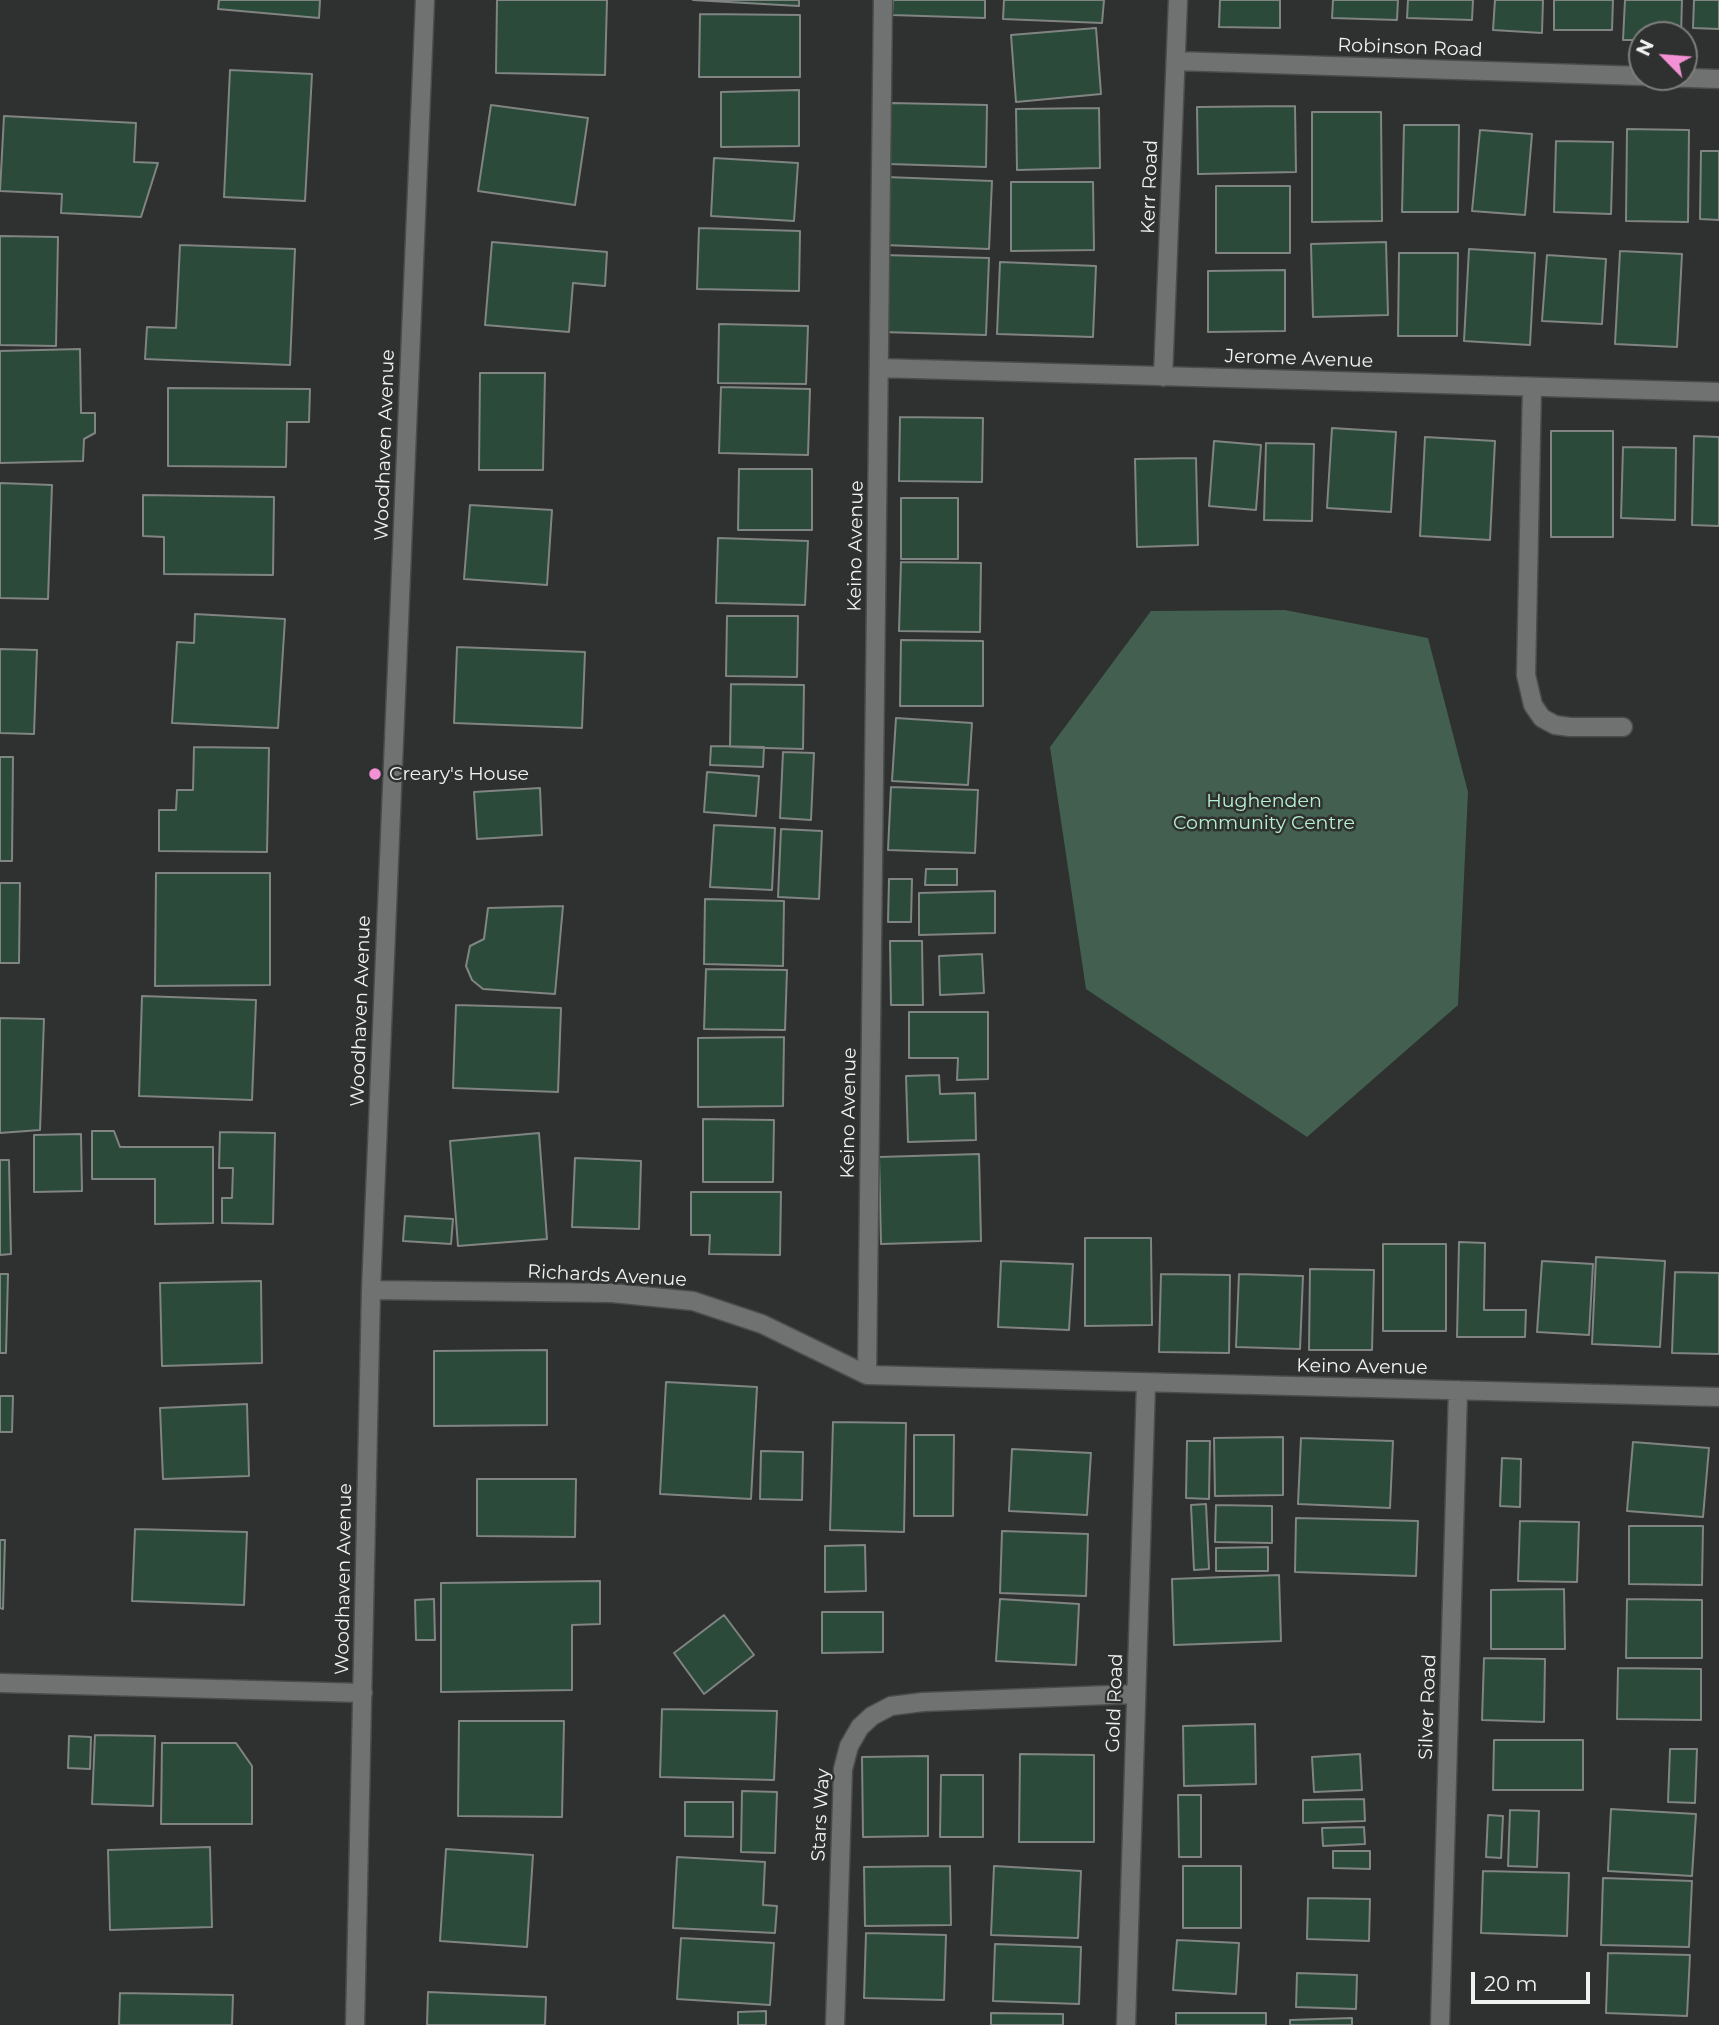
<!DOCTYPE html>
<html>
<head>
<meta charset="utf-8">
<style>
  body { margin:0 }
  #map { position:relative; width:1719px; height:2025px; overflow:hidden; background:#2e312f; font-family:Montserrat,sans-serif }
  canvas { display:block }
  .north { position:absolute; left:1628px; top:21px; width:70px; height:70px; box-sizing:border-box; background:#2e312f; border:2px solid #7c7e7c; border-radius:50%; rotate:295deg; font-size:19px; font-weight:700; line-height:28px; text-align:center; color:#f0f2f0 }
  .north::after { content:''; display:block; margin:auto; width:24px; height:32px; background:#f391d5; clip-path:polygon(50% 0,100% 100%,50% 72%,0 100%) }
  .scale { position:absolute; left:1471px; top:1972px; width:119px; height:32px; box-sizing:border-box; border:4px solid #f0f2f0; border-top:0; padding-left:9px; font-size:21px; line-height:24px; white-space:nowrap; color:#f0f2f0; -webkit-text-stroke:5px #2e312f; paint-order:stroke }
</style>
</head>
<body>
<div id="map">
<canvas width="1719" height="2025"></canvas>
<div class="north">N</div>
<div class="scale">20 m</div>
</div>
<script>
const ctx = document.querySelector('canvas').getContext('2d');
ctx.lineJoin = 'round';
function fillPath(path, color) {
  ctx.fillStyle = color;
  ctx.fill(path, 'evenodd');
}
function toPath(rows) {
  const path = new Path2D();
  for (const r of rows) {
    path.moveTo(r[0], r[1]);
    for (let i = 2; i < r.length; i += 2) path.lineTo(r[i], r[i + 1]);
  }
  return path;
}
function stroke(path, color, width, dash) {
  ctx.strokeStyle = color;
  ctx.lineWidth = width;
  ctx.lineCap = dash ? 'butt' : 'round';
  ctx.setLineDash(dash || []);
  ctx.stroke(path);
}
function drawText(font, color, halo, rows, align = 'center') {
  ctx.font = font + ' Montserrat,sans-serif';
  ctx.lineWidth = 5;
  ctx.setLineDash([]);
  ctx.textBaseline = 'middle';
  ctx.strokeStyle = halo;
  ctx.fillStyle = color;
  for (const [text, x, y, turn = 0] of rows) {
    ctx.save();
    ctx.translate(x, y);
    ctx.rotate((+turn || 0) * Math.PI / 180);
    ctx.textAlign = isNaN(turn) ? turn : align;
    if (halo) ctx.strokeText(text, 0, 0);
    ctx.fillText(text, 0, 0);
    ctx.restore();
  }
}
fillPath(toPath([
  [1285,610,1428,638,1468,792,1458,1005,1307,1137,1086,989,1050,747,1151,611]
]), '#435f4f');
const building = toPath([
  [219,0,320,0,319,18,218,9,219,0],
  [497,0,607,0,605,75,496,73,497,0],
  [693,0,799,0,799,6,693,0],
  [893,0,985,0,985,18,892,15,893,0],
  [1004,0,1104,0,1102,23,1003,19,1004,0],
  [1220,0,1280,0,1280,28,1219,27,1220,0],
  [1333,0,1398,0,1397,20,1332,18,1333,0],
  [1408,0,1473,0,1472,20,1407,18,1408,0],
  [1495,0,1543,0,1542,33,1493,30,1495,0],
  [1554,0,1613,0,1612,30,1554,30,1554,0],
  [1625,0,1682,0,1681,35,1642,35,1642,40,1623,40,1625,0],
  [1694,0,1719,0,1719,29,1693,28,1694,0],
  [700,14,800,15,800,77,699,77,700,14],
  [1096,28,1101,94,1016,102,1011,35,1096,28],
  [230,70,312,74,305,201,224,197,230,70],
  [799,90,799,146,721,147,721,92,799,90],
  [890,103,987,105,986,167,889,164,890,103],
  [491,105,588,118,575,205,478,191,491,105],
  [1295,106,1296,172,1198,174,1197,107,1295,106],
  [1099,108,1100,168,1017,170,1016,109,1099,108],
  [1312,112,1381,112,1382,221,1312,222,1312,112],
  [4,116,136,123,134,162,158,163,141,217,61,213,62,194,0,191,4,116],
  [1404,125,1459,125,1458,212,1402,212,1404,125],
  [1627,129,1689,130,1688,222,1626,221,1627,129],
  [1480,130,1532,134,1525,215,1472,211,1480,130],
  [1556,141,1613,142,1611,214,1554,212,1556,141],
  [1701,151,1719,151,1719,220,1700,219,1701,151],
  [714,158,798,163,794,221,711,216,714,158],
  [886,177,992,181,989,249,884,245,886,177],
  [1011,182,1093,182,1094,250,1011,251,1011,182],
  [1216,186,1290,186,1290,253,1216,253,1216,186],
  [699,228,800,231,799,291,697,289,699,228],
  [0,236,58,237,56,346,0,345,0,236],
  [492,242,607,252,605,286,573,283,569,332,485,325,492,242],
  [1386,242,1388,315,1313,317,1311,244,1386,242],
  [180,245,295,249,290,365,145,359,147,327,176,328,180,245],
  [1469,249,1535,253,1530,345,1464,341,1469,249],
  [1620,251,1682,254,1677,347,1615,344,1620,251],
  [1399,253,1458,253,1457,336,1398,336,1399,253],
  [884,255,989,258,986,335,882,332,884,255],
  [1547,255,1606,259,1602,324,1542,321,1547,255],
  [1000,262,1096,266,1093,337,997,334,1000,262],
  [1285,270,1285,331,1208,332,1208,271,1285,270],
  [719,324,808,326,806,384,718,383,719,324],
  [80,349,81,413,95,413,95,433,84,439,83,461,0,463,0,351,80,349],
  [480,373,545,373,543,470,479,470,480,373],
  [721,387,810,389,808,455,719,453,721,387],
  [168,388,310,389,309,422,287,422,286,467,168,466,168,388],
  [900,417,983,418,982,482,899,481,900,417],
  [1332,428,1396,432,1391,512,1327,508,1332,428],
  [1551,431,1613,431,1613,537,1551,537,1551,431],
  [1694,436,1719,437,1719,526,1692,525,1694,436],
  [1425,437,1495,441,1490,540,1420,536,1425,437],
  [1214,441,1261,445,1256,510,1209,506,1214,441],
  [1266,443,1314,444,1312,521,1264,520,1266,443],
  [1623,447,1676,448,1675,520,1621,518,1623,447],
  [1196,458,1198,545,1137,547,1135,459,1196,458],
  [739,469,812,469,812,530,738,530,739,469],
  [0,483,52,485,48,599,0,598,0,483],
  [143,495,274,497,273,575,164,574,164,537,143,536,143,495],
  [901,498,958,498,958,559,901,559,901,498],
  [470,505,552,510,547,585,464,579,470,505],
  [718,538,808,541,805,605,716,603,718,538],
  [901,562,981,563,980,632,899,631,901,562],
  [195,614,285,619,278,728,172,723,177,642,194,643,195,614],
  [727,616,798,616,797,677,726,676,727,616],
  [901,640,983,641,983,706,900,706,901,640],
  [457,647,585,652,582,728,454,723,457,647],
  [0,649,37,650,34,734,0,733,0,649],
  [731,684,804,685,803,749,730,747,731,684],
  [896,718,972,723,968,785,892,781,896,718],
  [711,746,764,747,763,767,710,765,711,746],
  [194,747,269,748,267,852,159,851,159,810,176,810,177,790,193,790,194,747],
  [783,752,814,753,811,820,780,818,783,752],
  [0,757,13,757,12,861,0,861,0,757],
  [707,772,759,776,756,816,704,812,707,772],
  [891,787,978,790,975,853,888,850,891,787],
  [540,788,542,835,477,839,474,792,540,788],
  [714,825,775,828,772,890,710,887,714,825],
  [781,829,822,831,819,899,778,897,781,829],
  [926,869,957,869,957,885,925,885,926,869],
  [156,873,270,873,270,985,155,986,156,873],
  [889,879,912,879,911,922,888,922,889,879],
  [0,883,20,883,19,963,0,963,0,883],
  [995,891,995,933,919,935,919,893,995,891],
  [705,899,784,901,783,966,704,964,705,899],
  [563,906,555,994,483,989,472,980,466,966,470,946,484,939,488,908,563,906],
  [890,941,922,941,923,1005,891,1005,890,941],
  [982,954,984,993,940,995,939,956,982,954],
  [706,969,787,970,785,1030,704,1029,706,969],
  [142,996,256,1000,252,1100,139,1096,142,996],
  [456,1005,561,1008,558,1092,453,1088,456,1005],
  [909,1012,988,1012,988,1079,957,1080,958,1058,909,1058,909,1012],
  [0,1018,44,1019,40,1130,0,1133,0,1018],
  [784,1037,783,1106,698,1107,698,1038,784,1037],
  [939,1075,940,1094,975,1093,976,1140,908,1142,906,1076,939,1075],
  [703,1119,774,1120,773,1182,703,1182,703,1119],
  [92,1131,114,1131,120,1147,213,1147,213,1223,155,1224,155,1179,92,1179,92,1131],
  [220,1132,275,1133,273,1224,222,1223,222,1198,232,1198,233,1168,219,1168,220,1132],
  [539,1133,547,1239,458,1246,450,1141,539,1133],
  [81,1134,82,1191,34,1192,34,1135,81,1134],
  [979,1154,981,1241,881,1244,879,1157,979,1154],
  [575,1158,641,1161,639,1229,572,1227,575,1158],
  [0,1160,9,1160,11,1254,0,1255,0,1160],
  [691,1192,781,1192,780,1255,709,1254,710,1235,691,1235,691,1192],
  [405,1216,453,1219,451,1244,403,1241,405,1216],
  [1085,1238,1151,1238,1152,1325,1085,1326,1085,1238],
  [1459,1242,1485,1243,1484,1310,1526,1310,1525,1337,1457,1337,1459,1242],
  [1383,1244,1446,1244,1446,1331,1383,1331,1383,1244],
  [1596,1257,1665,1261,1660,1347,1592,1344,1596,1257],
  [1001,1261,1073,1264,1069,1330,998,1327,1001,1261],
  [1542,1261,1593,1264,1589,1335,1537,1332,1542,1261],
  [1310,1269,1374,1270,1372,1350,1309,1350,1310,1269],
  [1675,1272,1719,1273,1719,1354,1672,1353,1675,1272],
  [0,1274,8,1274,6,1353,0,1353,0,1274],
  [1161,1274,1230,1275,1229,1353,1159,1352,1161,1274],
  [1239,1274,1303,1276,1300,1349,1236,1347,1239,1274],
  [261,1281,262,1363,162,1366,160,1283,261,1281],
  [547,1350,547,1425,434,1426,434,1351,547,1350],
  [666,1382,757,1387,751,1499,660,1494,666,1382],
  [0,1396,13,1396,12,1432,0,1432,0,1396],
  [247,1404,249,1476,163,1479,160,1408,247,1404],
  [833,1422,906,1423,904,1532,830,1530,833,1422],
  [914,1435,954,1435,953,1516,914,1516,914,1435],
  [1283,1437,1283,1495,1215,1496,1214,1438,1283,1437],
  [1301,1438,1393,1441,1390,1508,1298,1504,1301,1438],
  [1187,1441,1210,1441,1209,1499,1186,1498,1187,1441],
  [1633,1442,1709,1448,1703,1517,1627,1511,1633,1442],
  [1012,1449,1091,1453,1087,1515,1009,1511,1012,1449],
  [761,1451,803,1452,802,1500,760,1499,761,1451],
  [1502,1458,1521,1459,1520,1507,1500,1506,1502,1458],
  [477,1479,576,1479,575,1537,477,1536,477,1479],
  [1206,1504,1209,1569,1194,1570,1191,1505,1206,1504],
  [1216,1505,1272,1506,1272,1543,1215,1542,1216,1505],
  [1296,1518,1418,1521,1416,1576,1295,1572,1296,1518],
  [1520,1521,1579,1522,1577,1582,1518,1581,1520,1521],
  [1629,1526,1703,1526,1702,1585,1629,1584,1629,1526],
  [135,1529,247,1532,244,1605,132,1601,135,1529],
  [1002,1531,1088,1534,1086,1596,1000,1593,1002,1531],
  [0,1540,5,1540,3,1609,0,1608,0,1540],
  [865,1545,866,1591,825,1592,825,1546,865,1545],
  [1268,1547,1268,1571,1216,1571,1216,1548,1268,1547],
  [1279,1575,1281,1641,1174,1645,1172,1579,1279,1575],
  [600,1581,600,1624,572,1625,572,1690,441,1692,441,1583,600,1581],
  [1564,1589,1565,1649,1491,1649,1491,1590,1564,1589],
  [434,1599,435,1640,416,1640,415,1600,434,1599],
  [1000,1599,1079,1604,1076,1665,996,1661,1000,1599],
  [1627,1599,1702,1600,1702,1658,1626,1658,1627,1599],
  [822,1612,883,1612,883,1652,822,1653,822,1612],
  [724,1615,754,1655,704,1694,674,1653,724,1615],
  [1484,1658,1545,1659,1544,1722,1482,1720,1484,1658],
  [1618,1668,1701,1669,1701,1720,1617,1719,1618,1668],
  [662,1709,777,1711,774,1780,660,1777,662,1709],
  [459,1721,564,1721,562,1817,458,1816,459,1721],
  [1255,1724,1256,1784,1184,1786,1183,1726,1255,1724],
  [95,1735,155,1736,153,1806,92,1804,95,1735],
  [69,1736,91,1737,90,1769,68,1768,69,1736],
  [1494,1740,1583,1740,1583,1790,1493,1790,1494,1740],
  [162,1743,236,1743,252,1766,252,1824,161,1824,162,1743],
  [1670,1749,1697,1749,1695,1803,1668,1802,1670,1749],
  [1020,1754,1094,1755,1094,1842,1019,1842,1020,1754],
  [1360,1754,1362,1790,1314,1792,1312,1757,1360,1754],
  [928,1756,928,1836,863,1837,862,1757,928,1756],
  [941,1775,983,1775,983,1837,940,1837,941,1775],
  [742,1791,777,1792,775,1853,741,1852,742,1791],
  [1178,1795,1201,1795,1201,1857,1179,1857,1178,1795],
  [1364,1799,1365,1821,1303,1823,1303,1800,1364,1799],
  [685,1802,733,1802,733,1837,685,1836,685,1802],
  [1611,1809,1696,1814,1692,1876,1608,1871,1611,1809],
  [1510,1810,1539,1811,1537,1867,1508,1866,1510,1810],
  [1488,1815,1503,1816,1501,1858,1486,1857,1488,1815],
  [1364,1827,1365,1844,1323,1846,1322,1828,1364,1827],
  [210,1847,212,1927,110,1930,108,1850,210,1847],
  [446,1849,533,1855,527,1947,440,1941,446,1849],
  [1333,1851,1370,1851,1370,1869,1333,1868,1333,1851],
  [677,1857,765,1862,763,1905,777,1906,775,1933,673,1928,677,1857],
  [950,1866,951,1925,865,1926,864,1867,950,1866],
  [994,1866,1081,1871,1078,1938,991,1935,994,1866],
  [1183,1866,1241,1866,1241,1928,1183,1928,1183,1866],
  [1483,1871,1569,1873,1567,1936,1481,1933,1483,1871],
  [1603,1878,1692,1881,1689,1947,1601,1945,1603,1878],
  [1308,1898,1370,1899,1369,1941,1307,1939,1308,1898],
  [866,1933,946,1935,944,2000,864,1998,866,1933],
  [681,1938,774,1943,770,2005,677,1999,681,1938],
  [1177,1940,1239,1943,1236,1994,1173,1990,1177,1940],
  [995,1944,1081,1947,1079,2004,993,2001,995,1944],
  [1608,1953,1690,1955,1687,2016,1606,2013,1608,1953],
  [1297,1973,1357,1975,1356,2009,1296,2007,1297,1973],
  [428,1992,546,1997,545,2025,427,2025,428,1992],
  [120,1993,233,1995,232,2025,119,2025,120,1993],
  [766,2011,766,2025,738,2025,738,2012,766,2011],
  [991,2013,1063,2014,1063,2025,991,2025,991,2013],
  [1176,2013,1266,2013,1266,2025,1176,2025,1176,2013],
  [1352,2018,1352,2025,1290,2025,1290,2020,1352,2018]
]);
fillPath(building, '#2c4a3a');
stroke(building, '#808482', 2);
const minor = toPath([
  [1176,61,1642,76],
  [1662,77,1719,79],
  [879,368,1719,392],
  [1163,377,1178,0],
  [1532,387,1526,675,1533,705,1542,718,1555,725,1570,727,1623,727],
  [371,1290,612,1293,693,1301,762,1324,867,1375,1719,1397],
  [867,1375,883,0],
  [0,1683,363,1693],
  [355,2025,371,1290,425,0],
  [835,2025,843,1769,849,1746,860,1727,872,1716,891,1706,923,1702,1136,1694],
  [1126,2025,1146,1383],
  [1440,2025,1458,1390]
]);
stroke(minor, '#4a4d4b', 21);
stroke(minor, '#6f7270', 18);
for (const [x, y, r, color] of [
  [375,774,7,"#f391d5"]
]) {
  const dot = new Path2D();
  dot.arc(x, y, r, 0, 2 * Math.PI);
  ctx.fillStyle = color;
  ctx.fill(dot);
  stroke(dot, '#2e312f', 2.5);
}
drawText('19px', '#f0f2f0', '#2e312f', [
  ["Robinson Road",1410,48,2],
  ["Kerr Road",1150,187,-88],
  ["Jerome Avenue",1299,359,2],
  ["Woodhaven Avenue",385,445,-88],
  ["Keino Avenue",856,546,-89],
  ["Woodhaven Avenue",361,1011,-88],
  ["Keino Avenue",849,1113,-89],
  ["Richards Avenue",607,1276,3],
  ["Keino Avenue",1362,1367,1],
  ["Woodhaven Avenue",344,1579,-89],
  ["Gold Road",1115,1703,-88],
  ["Silver Road",1428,1707,-88],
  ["Stars Way",821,1815,-87]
]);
drawText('19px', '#f0f2f0', '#2e312f', [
  ["Creary's House",389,774]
], 'left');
drawText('19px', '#b7f2d0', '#2e312f', [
  ["Hughenden",1264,801],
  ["Community Centre",1264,823]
]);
</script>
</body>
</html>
